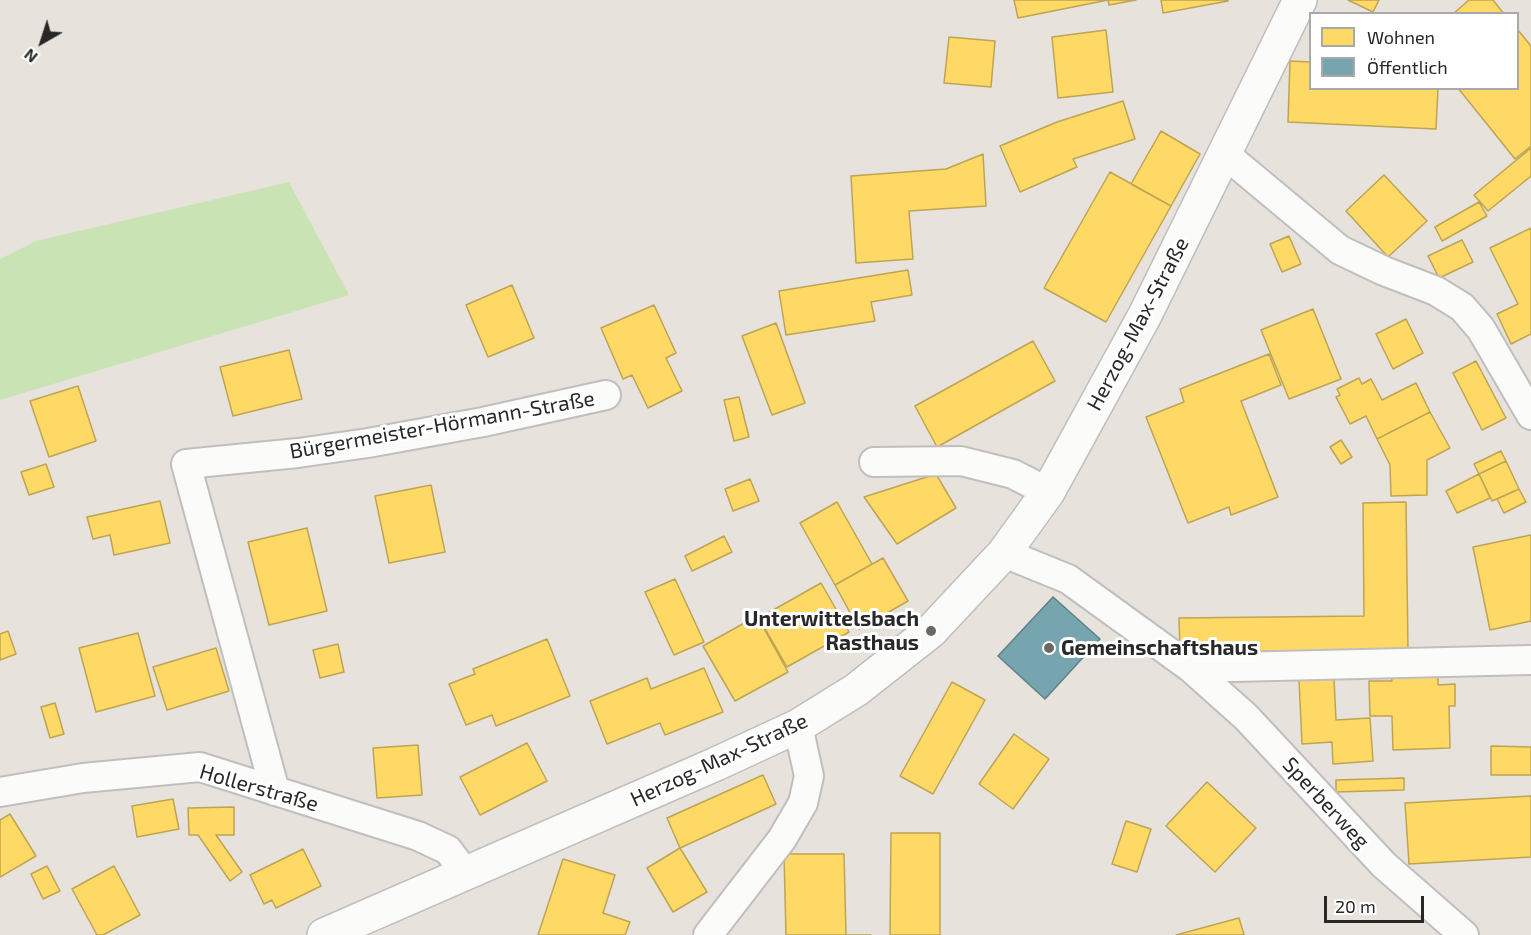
<!DOCTYPE html>
<html>
<head>
<meta charset="utf-8">
<style>
  body { margin:0 }
  #map { position:relative; width:1531px; height:935px; overflow:hidden; background:#e7e2dc; font-family:"Exo 2",sans-serif }
  canvas { display:block }
  .legend { position:absolute; left:1309px; top:12px; width:210px; height:78px; box-sizing:border-box; background:#fff; border:2px solid #a9a9a9; margin:0; padding:8px 10px; list-style:none; font-size:18px; color:#282828 }
  .legend li { display:flex; align-items:center; gap:12px; height:30px }
  .legend b { width:30px; border:2px solid #a9a9a9 }
  .north { position:absolute; left:12px; top:12px; width:60px; height:60px; -webkit-text-stroke:4px #fff; paint-order:stroke; rotate:219deg; font-size:16px; font-weight:700; line-height:24px; text-align:center; color:#282828 }
  .north::after { content:''; display:block; margin:auto; width:21px; height:27px; background:#282828; clip-path:polygon(50% 0,100% 100%,50% 72%,0 100%) }
  .scale { position:absolute; left:1324px; top:896px; width:100px; height:27px; box-sizing:border-box; border:3px solid #282828; border-top:0; padding-left:8px; font-size:18px; line-height:21px; white-space:nowrap; color:#282828; -webkit-text-stroke:4px #fff; paint-order:stroke }
</style>
</head>
<body>
<div id="map">
<canvas width="1531" height="935"></canvas>
<ul class="legend">
<li><b style="height:16px;background:#ffd966"></b>Wohnen</li>
<li><b style="height:16px;background:#76a5af"></b>Öffentlich</li>
</ul>
<div class="north">N</div>
<div class="scale">20 m</div>
</div>
<script>
const ctx = document.querySelector('canvas').getContext('2d');
ctx.lineJoin = 'round';
function fillPath(path, color) {
  ctx.fillStyle = color;
  ctx.fill(path, 'evenodd');
}
function toPath(rows) {
  const path = new Path2D();
  for (const r of rows) {
    path.moveTo(r[0], r[1]);
    for (let i = 2; i < r.length; i += 2) path.lineTo(r[i], r[i + 1]);
  }
  return path;
}
function stroke(path, color, width, dash) {
  ctx.strokeStyle = color;
  ctx.lineWidth = width;
  ctx.lineCap = dash ? 'butt' : 'round';
  ctx.setLineDash(dash || []);
  ctx.stroke(path);
}
function drawText(font, color, halo, rows, align = 'center') {
  ctx.font = font + ' "Exo 2",sans-serif';
  ctx.lineWidth = 6;
  ctx.setLineDash([]);
  ctx.textBaseline = 'middle';
  ctx.strokeStyle = halo;
  ctx.fillStyle = color;
  for (const [text, x, y, turn = 0] of rows) {
    ctx.save();
    ctx.translate(x, y);
    ctx.rotate((+turn || 0) * Math.PI / 180);
    ctx.textAlign = isNaN(turn) ? turn : align;
    if (halo) ctx.strokeText(text, 0, 0);
    ctx.fillText(text, 0, 0);
    ctx.restore();
  }
}
fillPath(toPath([
  [289,182,349,295,0,400,0,259,36,241]
]), '#c9e3b4');
const homes = toPath([
  [1014,0,1108,0,1018,18,1014,0],
  [1108,0,1136,0,1109,5,1108,0],
  [1161,0,1228,0,1228,1,1163,13,1161,0],
  [1348,0,1379,0,1373,12,1348,0],
  [1469,0,1493,0,1504,14,1453,14,1469,0],
  [1106,30,1113,92,1058,98,1052,37,1106,30],
  [1518,30,1531,46,1531,146,1515,159,1458,88,1518,88,1518,30],
  [949,37,995,41,991,87,944,83,949,37],
  [1290,61,1310,62,1310,88,1438,88,1436,129,1288,122,1290,61],
  [1123,101,1135,139,1073,159,1077,167,1020,192,1000,146,1057,122,1123,101],
  [1161,131,1200,154,1171,206,1131,184,1161,131],
  [1531,148,1531,176,1488,211,1474,195,1531,148],
  [983,154,986,206,909,211,913,259,856,263,851,176,946,169,983,154],
  [1110,172,1171,206,1106,322,1044,288,1110,172],
  [1384,175,1427,221,1388,257,1346,211,1384,175],
  [1479,202,1487,216,1442,241,1435,227,1479,202],
  [1531,228,1531,334,1511,344,1497,314,1518,304,1490,248,1531,228],
  [1289,236,1301,264,1282,272,1270,244,1289,236],
  [1462,240,1473,262,1439,278,1428,256,1462,240],
  [908,270,912,295,871,302,875,321,786,335,779,291,908,270],
  [512,285,534,338,488,357,466,305,512,285],
  [654,305,676,353,666,358,682,391,648,408,632,375,623,379,601,328,654,305],
  [1313,309,1341,379,1289,399,1261,330,1313,309],
  [1406,319,1423,353,1393,369,1376,334,1406,319],
  [776,323,805,403,772,415,742,336,776,323],
  [1033,341,1055,381,937,447,915,406,1033,341],
  [289,350,302,399,233,416,220,367,289,350],
  [1269,354,1281,385,1241,401,1278,497,1231,515,1229,507,1188,523,1146,417,1184,402,1180,389,1269,354],
  [1476,361,1506,418,1482,430,1453,373,1476,361],
  [1359,378,1362,384,1371,379,1382,400,1416,383,1430,412,1377,439,1366,416,1350,424,1336,397,1340,395,1337,389,1359,378],
  [78,386,96,441,49,457,30,401,78,386],
  [739,397,749,437,734,441,724,400,739,397],
  [1430,412,1450,448,1427,460,1427,495,1391,496,1390,465,1377,439,1430,412],
  [1341,440,1352,457,1341,464,1330,447,1341,440],
  [1501,451,1506,461,1479,474,1474,464,1501,451],
  [1506,461,1519,489,1492,501,1479,474,1506,461],
  [46,464,54,487,29,495,21,472,46,464],
  [936,474,956,508,897,544,864,497,936,474],
  [1479,474,1490,498,1457,513,1446,491,1479,474],
  [750,479,759,501,733,511,725,489,750,479],
  [431,485,445,552,389,563,375,496,431,485],
  [1519,489,1526,502,1504,513,1497,499,1519,489],
  [160,501,170,543,114,555,110,535,93,539,87,517,160,501],
  [837,502,872,564,835,585,800,523,837,502],
  [1406,502,1408,650,1180,652,1179,618,1364,616,1363,503,1406,502],
  [307,528,327,611,269,625,248,542,307,528],
  [1531,535,1531,621,1490,630,1473,547,1531,535],
  [724,536,732,552,692,571,685,556,724,536],
  [883,558,908,601,859,629,835,585,883,558],
  [675,579,704,642,674,655,645,592,675,579],
  [821,583,849,632,787,667,759,618,821,583],
  [757,616,788,672,735,701,703,646,757,616],
  [8,631,16,654,0,660,0,634,8,631],
  [138,633,155,696,96,712,79,648,138,633],
  [547,639,570,696,496,726,492,715,466,725,449,684,475,674,473,669,547,639],
  [338,644,344,672,320,678,313,650,338,644],
  [216,648,229,691,167,710,153,667,216,648],
  [704,668,723,712,665,735,660,723,607,744,590,701,647,678,651,689,704,668],
  [1438,675,1438,685,1455,684,1455,706,1449,706,1450,748,1393,750,1392,716,1370,716,1369,681,1392,681,1391,676,1438,675],
  [1334,679,1336,720,1370,718,1373,761,1333,764,1332,742,1302,744,1299,680,1334,679],
  [952,682,985,700,933,794,900,776,952,682],
  [55,703,64,734,50,738,41,707,55,703],
  [1014,734,1049,759,1013,809,979,784,1014,734],
  [527,743,547,781,480,815,460,777,527,743],
  [418,745,422,795,377,798,373,748,418,745],
  [1491,746,1531,747,1531,775,1491,775,1491,746],
  [763,775,776,804,680,848,667,818,763,775],
  [1404,778,1404,790,1336,792,1336,780,1404,778],
  [1207,782,1256,828,1215,872,1166,826,1207,782],
  [1531,796,1531,857,1409,864,1405,803,1531,796],
  [173,799,179,829,137,837,132,806,173,799],
  [234,807,234,835,216,835,242,872,230,881,198,835,189,835,188,808,234,807],
  [10,814,36,856,0,877,0,820,10,814],
  [1126,821,1151,829,1137,872,1112,864,1126,821],
  [891,833,940,833,940,935,890,935,891,833],
  [680,848,707,892,673,912,647,868,680,848],
  [303,849,321,886,276,908,272,900,264,904,250,875,303,849],
  [784,854,844,854,846,935,871,935,786,935,784,854],
  [563,859,615,875,603,913,630,922,625,935,538,935,563,859],
  [47,866,60,891,43,899,31,874,47,866],
  [114,866,140,915,103,935,97,935,72,889,114,866],
  [1239,918,1244,935,1176,935,1239,918]
]);
fillPath(homes, '#ffd966');
stroke(homes, '#bea453', 1.5);
const public = toPath([
  [1053,597,1100,639,1045,699,998,656,1053,597]
]);
fillPath(public, '#76a5af');
stroke(public, '#5f8086', 1.5);
const minor = toPath([
  [1226,155,1340,250,1384,271,1436,291,1462,307,1481,329,1531,415],
  [874,462,961,461,1013,474,1048,492],
  [1004,553,1068,579,1191,668,1246,717,1384,865,1464,935],
  [1191,668,1531,660],
  [275,791,186,464,298,453,368,443,483,422,606,395],
  [0,792,83,778,200,767,418,836,448,850,465,873],
  [708,935,782,839,803,803,809,776,798,726]
]);
const secondary = toPath([
  [324,935,716,764,798,726,856,690,931,631,1004,553,1048,492,1145,315,1300,0]
]);
stroke(minor, '#c0bebe', 32);
stroke(secondary, '#c0bebe', 36);
stroke(minor, '#fbfbfa', 28);
stroke(secondary, '#fbfbfa', 33);
for (const [x, y, r, color] of [
  [931,631,6,"#6b6967"],
  [1049,648,6,"#6b6967"]
]) {
  const dot = new Path2D();
  dot.arc(x, y, r, 0, 2 * Math.PI);
  ctx.fillStyle = color;
  ctx.fill(dot);
  stroke(dot, '#fff', 2);
}
drawText('21px', '#282828', '#fff', [
  ["Herzog-Max-Straße",1138,324,-62],
  ["Bürgermeister-Hörmann-Straße",442,425,-10],
  ["Herzog-Max-Straße",719,760,-25],
  ["Hollerstraße",259,788,16],
  ["Sperberweg",1326,803,47]
]);
drawText('bold 21px', '#282828', '#fff', [
  ["Unterwittelsbach",919,619],
  ["Rasthaus",919,643],
  ["Gemeinschaftshaus",1061,648,"left"]
], 'right');
</script>
</body>
</html>
